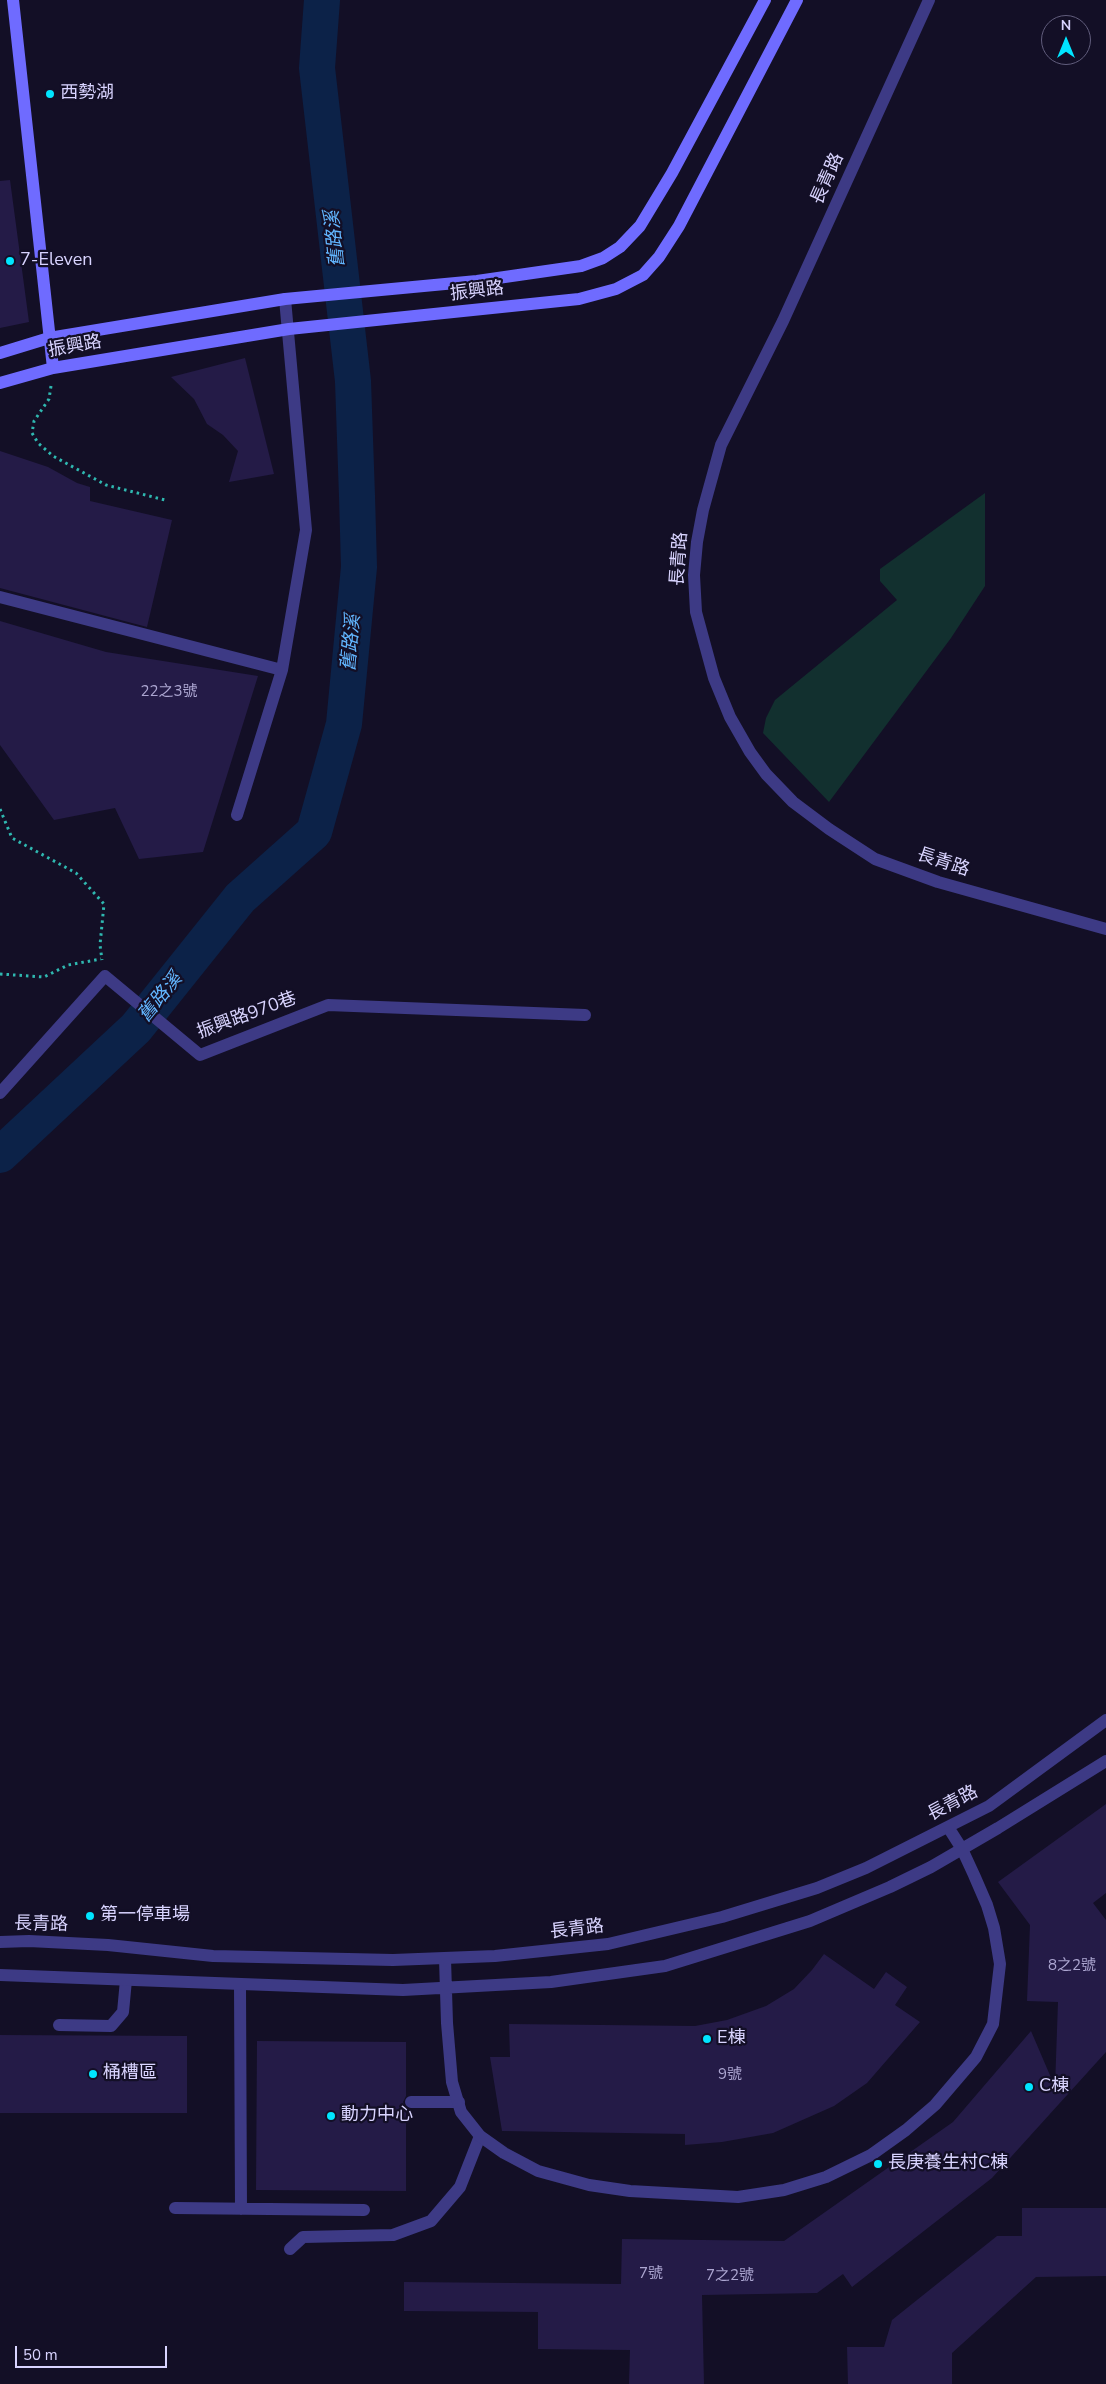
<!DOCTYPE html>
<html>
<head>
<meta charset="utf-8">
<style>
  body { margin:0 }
  #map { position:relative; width:1106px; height:2384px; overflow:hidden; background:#130f26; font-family:"Nunito Sans",sans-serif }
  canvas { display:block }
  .north { position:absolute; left:1041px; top:15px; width:50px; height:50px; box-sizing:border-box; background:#130f26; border:1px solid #625e7d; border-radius:50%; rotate:0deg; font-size:14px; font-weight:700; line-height:20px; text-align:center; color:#d9d4ff }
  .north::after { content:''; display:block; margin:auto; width:18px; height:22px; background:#00e5ff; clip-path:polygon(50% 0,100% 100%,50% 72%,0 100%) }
  .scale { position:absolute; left:15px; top:2346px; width:152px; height:22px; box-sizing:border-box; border:2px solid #d9d4ff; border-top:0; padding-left:6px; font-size:15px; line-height:18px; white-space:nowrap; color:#d9d4ff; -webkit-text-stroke:4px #130f26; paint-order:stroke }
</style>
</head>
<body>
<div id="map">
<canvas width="1106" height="2384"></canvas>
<div class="north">N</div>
<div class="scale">50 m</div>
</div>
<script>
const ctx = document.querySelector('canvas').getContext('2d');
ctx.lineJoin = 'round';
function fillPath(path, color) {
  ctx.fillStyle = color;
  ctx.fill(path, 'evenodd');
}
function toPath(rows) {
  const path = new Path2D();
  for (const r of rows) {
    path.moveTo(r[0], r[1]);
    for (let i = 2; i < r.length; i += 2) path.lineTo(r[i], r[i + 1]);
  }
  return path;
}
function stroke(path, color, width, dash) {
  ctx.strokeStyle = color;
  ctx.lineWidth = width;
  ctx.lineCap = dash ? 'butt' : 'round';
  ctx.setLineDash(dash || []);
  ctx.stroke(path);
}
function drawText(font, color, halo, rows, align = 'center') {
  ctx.font = font + ' "Nunito Sans","Noto Sans TC",sans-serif';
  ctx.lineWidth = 4.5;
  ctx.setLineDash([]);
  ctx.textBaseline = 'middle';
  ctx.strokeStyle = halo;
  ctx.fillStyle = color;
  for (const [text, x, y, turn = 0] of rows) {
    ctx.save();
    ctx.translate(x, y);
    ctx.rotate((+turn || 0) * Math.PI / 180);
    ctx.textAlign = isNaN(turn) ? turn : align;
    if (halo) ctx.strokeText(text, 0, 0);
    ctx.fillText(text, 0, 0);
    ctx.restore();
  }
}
fillPath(toPath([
  [985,493,985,586,951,638,829,802,763,733,766,718,775,700,897,600,880,581,880,569]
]), '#12302f');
stroke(toPath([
  [0,1155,136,1028,240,898,314,832,344,724,359,567,357,496,353,381,317,68,322,0]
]), '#0c2248', 36);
fillPath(toPath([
  [10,180,29,322,0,328,0,181],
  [245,358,274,474,229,482,238,451,223,435,207,424,194,399,171,377],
  [0,451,48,467,77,483,90,487,90,501,172,520,147,627,0,588],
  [0,621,106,652,258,676,203,852,139,859,115,808,54,820,0,745],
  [1106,1804,1106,1893,1093,1903,1106,1920,1106,2052,992,2178,852,2287,843,2274,817,2293,702,2295,704,2384,629,2384,630,2350,538,2349,538,2312,404,2311,404,2282,621,2284,622,2239,784,2241,953,2122,1031,2031,1055,2087,1058,2002,1027,2001,1030,1925,998,1882],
  [824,1954,874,1989,886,1972,907,1987,895,2005,920,2022,867,2083,834,2106,773,2133,722,2142,685,2145,685,2134,502,2131,490,2057,510,2057,509,2024,695,2026,727,2020,766,2006,794,1989,812,1970],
  [0,2035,187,2036,187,2113,0,2113],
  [257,2041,406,2042,406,2096,403,2102,406,2108,406,2191,256,2190],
  [1022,2208,1106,2208,1106,2276,1036,2277,952,2353,952,2384,848,2384,847,2347,884,2347,892,2320,997,2236,1022,2236]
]), '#241b47');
stroke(toPath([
  [51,386,49,399,34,421,32,433,38,443,53,456,106,485,165,500],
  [0,809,12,838,76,873,104,904,100,945,102,960],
  [0,974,44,977,68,965,101,959]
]), '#2fb8b0', 3, [2.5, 4]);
stroke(toPath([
  [0,597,282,670],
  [237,815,282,670,306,530,285,299],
  [0,1093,105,976,200,1055,328,1005,585,1015],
  [240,1985,241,2209],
  [59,2025,111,2026,123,2012,126,1980],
  [411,2102,459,2102],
  [175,2208,364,2210],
  [290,2249,303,2237,393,2235,431,2221,460,2187,480,2136]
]), '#3d3a85', 12);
stroke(toPath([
  [929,0,783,321,721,445,703,510,697,542,694,575,696,612,714,678,730,717,750,752,766,774,793,802,829,829,875,859,938,882,1106,929],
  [0,1942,29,1941,108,1945,213,1956,393,1960,495,1956,608,1944,722,1917,817,1888,866,1868,989,1806,1106,1720],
  [445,1959,447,2023,452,2082,461,2112,480,2136,504,2153,538,2171,589,2185,630,2191,738,2197,784,2190,826,2177,871,2155,906,2130,935,2105,976,2057,993,2024,1000,1964,994,1928,987,1905,974,1875,962,1849,948,1827],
  [0,1975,403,1990,551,1982,665,1966,810,1921,890,1887,931,1867,998,1828,1106,1761]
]), '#3d3a85', 12);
stroke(toPath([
  [13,0,53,368],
  [0,353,49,338,285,299,477,281,581,266,603,258,620,247,640,226,672,173,765,0],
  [0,383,53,368,289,329,579,299,616,289,643,275,659,257,679,226,797,0]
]), '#6f6bff', 12);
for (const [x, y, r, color] of [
  [50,94,5,"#00e5ff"],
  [10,261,5,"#00e5ff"],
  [90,1916,5,"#00e5ff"],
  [707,2039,5,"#00e5ff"],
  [93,2074,5,"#00e5ff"],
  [1029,2087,5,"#00e5ff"],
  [331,2116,5,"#00e5ff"],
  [878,2164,5,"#00e5ff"]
]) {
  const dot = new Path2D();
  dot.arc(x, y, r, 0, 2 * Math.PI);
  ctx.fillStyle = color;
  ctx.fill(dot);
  stroke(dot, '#130f26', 2);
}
drawText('15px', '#aca6d1', null, [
  ["22之3號",169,692],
  ["8之2號",1072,1966],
  ["9號",730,2075],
  ["7號",651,2274],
  ["7之2號",730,2276]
]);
drawText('18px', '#d9d4ff', '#130f26', [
  ["西勢湖",60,94],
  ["7-Eleven",20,261],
  ["第一停車場",100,1916],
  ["E棟",717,2039],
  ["桶槽區",103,2074],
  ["C棟",1039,2087],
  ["動力中心",341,2116],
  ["長庚養生村C棟",888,2164]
], 'left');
drawText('18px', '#d9d4ff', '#130f26', [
  ["長青路",828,179,-66],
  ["振興路",477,292,-7],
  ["振興路",75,347,-10],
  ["長青路",680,559,-86],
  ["長青路",943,863,18],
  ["振興路970巷",247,1016,-20],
  ["長青路",953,1804,-28],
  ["長青路",41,1925,1],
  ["長青路",577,1930,-7]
]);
drawText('italic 19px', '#62b6ff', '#130f26', [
  ["舊路溪",336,239,-96],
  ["舊路溪",352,643,-85],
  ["舊路溪",161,998,-51]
]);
</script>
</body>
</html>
